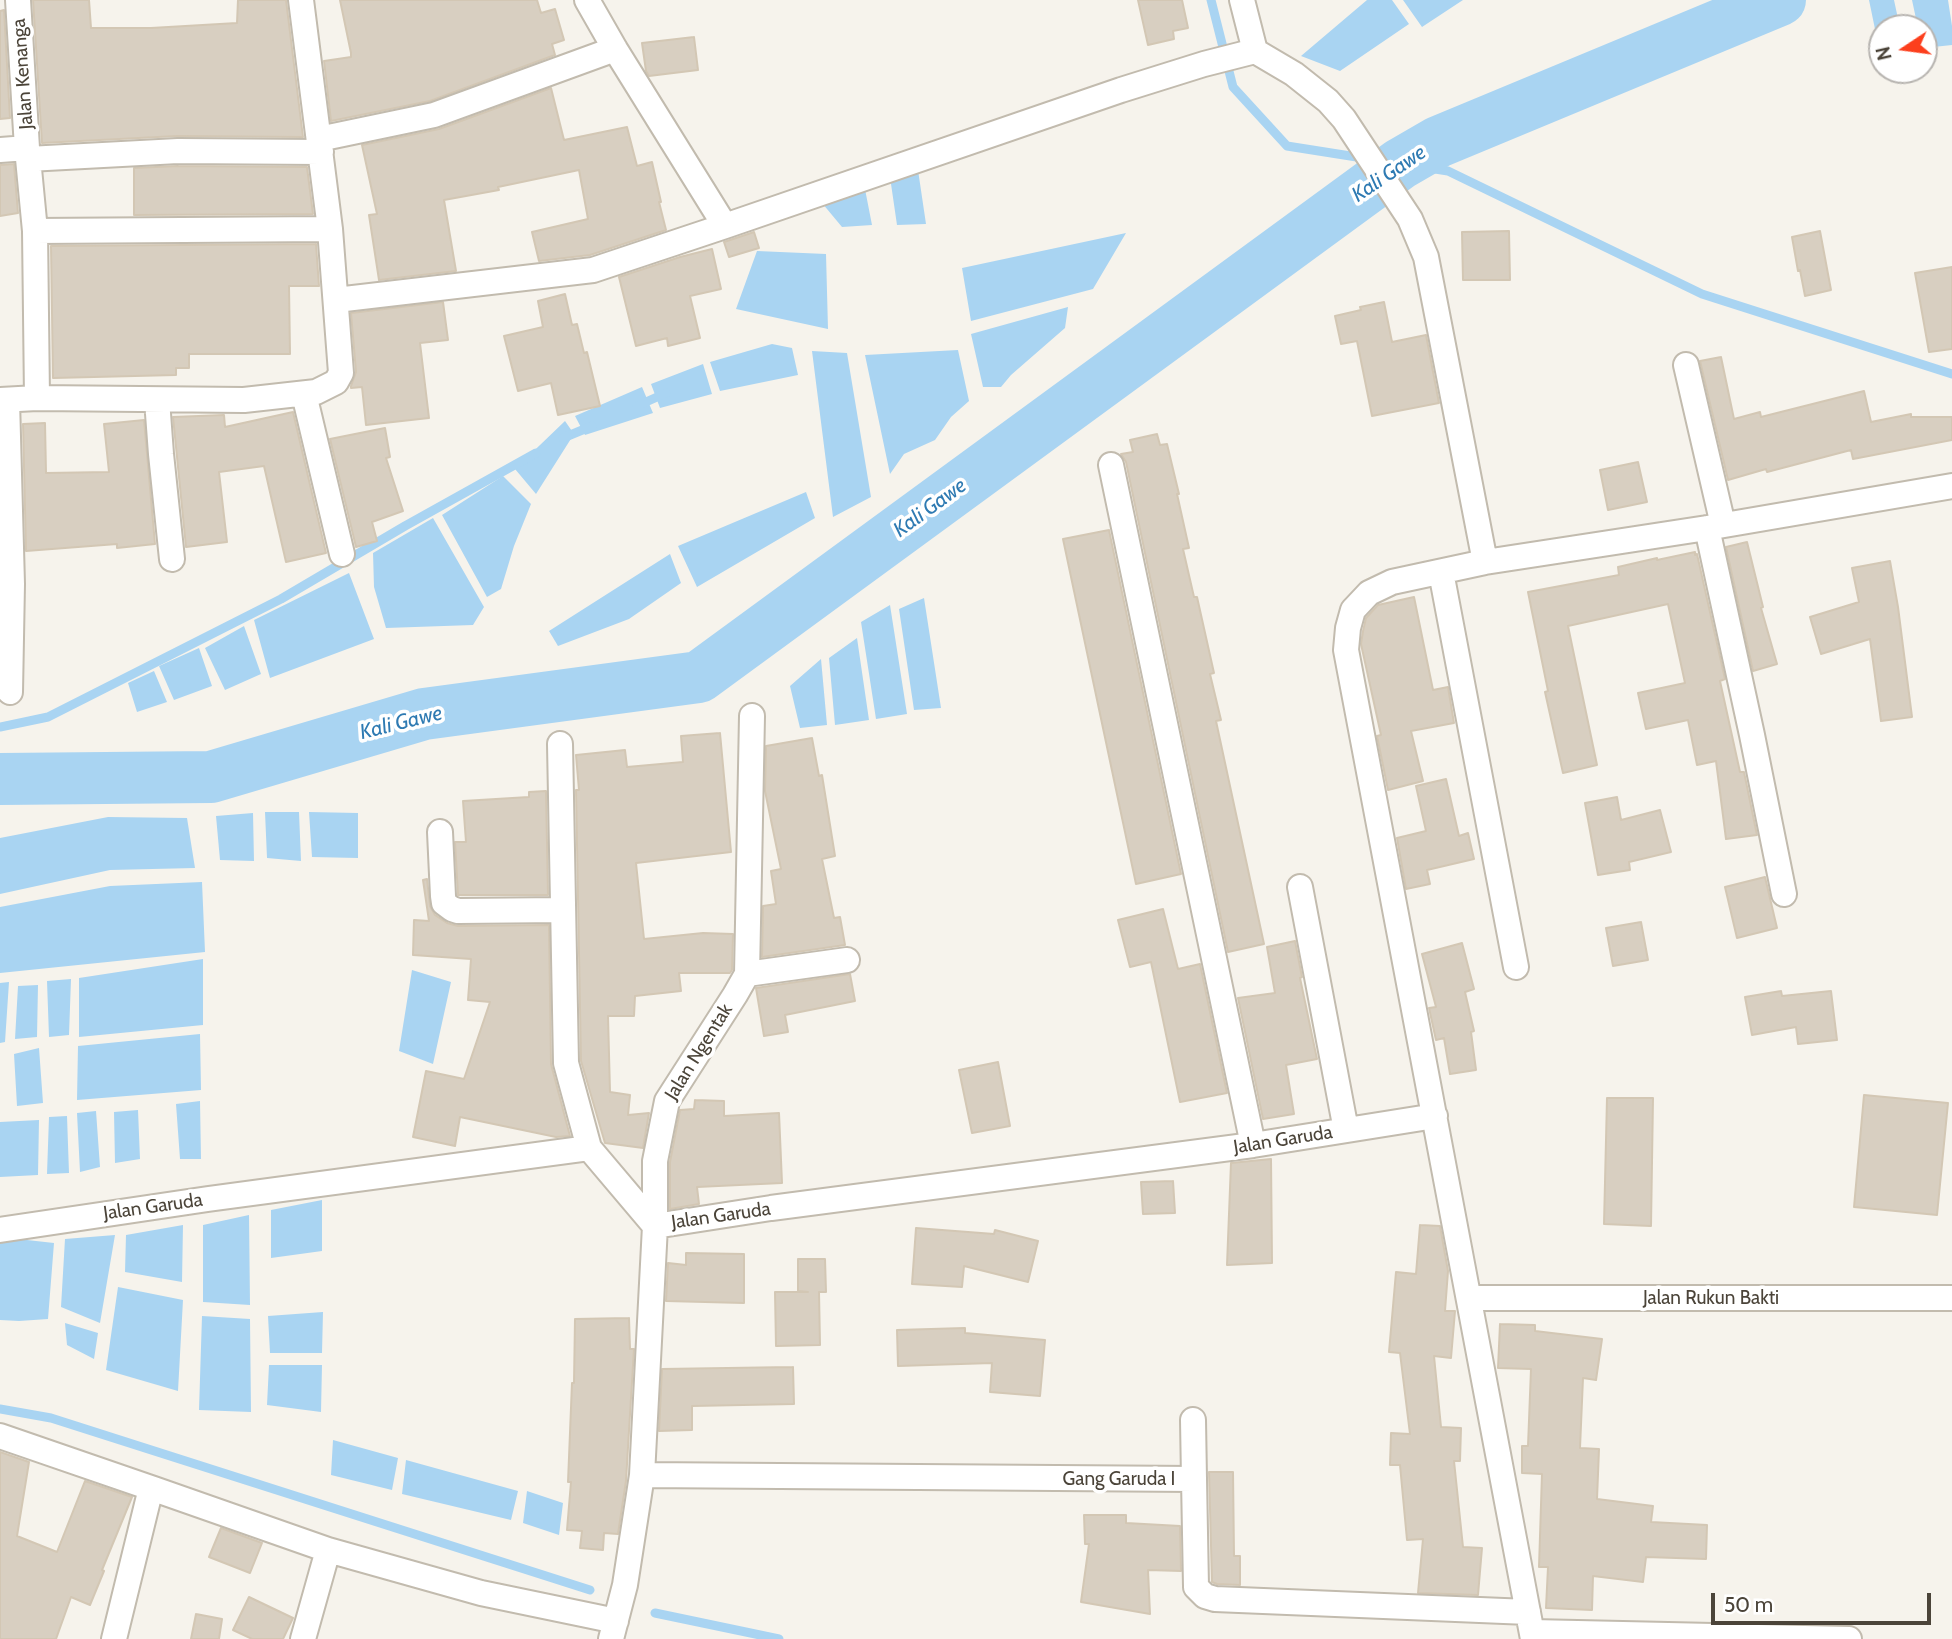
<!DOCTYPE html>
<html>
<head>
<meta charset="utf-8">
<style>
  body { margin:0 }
  #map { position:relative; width:1952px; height:1639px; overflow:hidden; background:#f6f3ec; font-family:Cabin,sans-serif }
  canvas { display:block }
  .north { position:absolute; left:1868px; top:14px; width:70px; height:70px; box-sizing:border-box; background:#fff; border:2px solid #b7b4b0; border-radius:50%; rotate:257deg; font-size:19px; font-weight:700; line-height:28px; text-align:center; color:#4b4439 }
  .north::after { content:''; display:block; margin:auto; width:24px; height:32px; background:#fc3f1d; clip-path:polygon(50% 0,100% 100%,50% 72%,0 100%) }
  .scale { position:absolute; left:1711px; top:1593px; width:220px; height:32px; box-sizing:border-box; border:4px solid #4b4439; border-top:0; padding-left:9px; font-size:21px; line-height:24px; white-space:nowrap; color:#4b4439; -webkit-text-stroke:5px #fff; paint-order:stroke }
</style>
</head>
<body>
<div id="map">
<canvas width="1952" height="1639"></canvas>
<div class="north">N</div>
<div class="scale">50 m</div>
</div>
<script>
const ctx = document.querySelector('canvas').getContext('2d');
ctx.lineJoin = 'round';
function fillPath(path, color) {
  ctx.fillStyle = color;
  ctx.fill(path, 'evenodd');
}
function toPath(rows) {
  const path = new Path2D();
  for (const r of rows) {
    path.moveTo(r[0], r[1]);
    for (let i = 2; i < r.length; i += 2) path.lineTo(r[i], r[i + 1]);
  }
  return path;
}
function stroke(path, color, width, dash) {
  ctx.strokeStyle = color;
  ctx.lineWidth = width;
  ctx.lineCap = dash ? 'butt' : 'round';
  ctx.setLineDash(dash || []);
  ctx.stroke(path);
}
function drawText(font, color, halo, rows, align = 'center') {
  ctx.font = font + ' Cabin,sans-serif';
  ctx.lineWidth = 7;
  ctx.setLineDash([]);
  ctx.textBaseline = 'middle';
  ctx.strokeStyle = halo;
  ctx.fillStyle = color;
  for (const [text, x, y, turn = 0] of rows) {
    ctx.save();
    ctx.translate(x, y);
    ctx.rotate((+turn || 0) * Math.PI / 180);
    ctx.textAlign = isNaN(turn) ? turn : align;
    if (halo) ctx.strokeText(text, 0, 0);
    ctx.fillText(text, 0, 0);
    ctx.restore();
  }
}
fillPath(toPath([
  [1367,0,1392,0,1409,24,1340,71,1301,56],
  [1403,0,1463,0,1422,27],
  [1869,0,1894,0,1900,28,1882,28,1882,63],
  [1912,0,1948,0,1952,26,1952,45,1924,48,1924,28,1918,28],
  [918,170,926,224,897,225,890,177],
  [864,184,872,225,842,227,817,197],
  [1126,233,1093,289,971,321,962,268],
  [757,251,826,254,828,329,736,309],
  [1068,307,1065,328,1011,375,1001,387,983,387,971,334],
  [772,344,792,348,798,375,720,391,710,362],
  [958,350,969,401,951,417,935,440,904,454,890,474,865,355],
  [812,351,847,353,871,497,833,517],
  [703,364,712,394,660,408,651,384],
  [642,387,653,413,585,435,575,416],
  [565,421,574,434,536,494,515,469],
  [503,476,531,504,514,546,501,589,487,597,442,515],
  [806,492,815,518,697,587,678,546],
  [433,518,484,607,473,625,386,628,374,587,373,553],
  [670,554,681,583,629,619,558,646,549,631],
  [349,573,374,639,270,678,254,620],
  [924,598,941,708,914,710,899,609],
  [890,605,907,714,876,719,861,622],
  [244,626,261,674,225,690,205,648],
  [857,638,869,720,835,725,829,658],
  [199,648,212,686,174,700,159,666],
  [821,659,827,725,800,728,790,686],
  [154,671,167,702,137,712,128,683],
  [265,812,299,812,301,861,267,858],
  [309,812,358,813,358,858,312,857],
  [253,813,254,861,220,860,216,816],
  [108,817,187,818,195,868,110,870,0,894,0,838],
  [202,882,205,952,0,973,0,907,110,886],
  [203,959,203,1025,79,1037,79,978],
  [412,970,451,982,433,1064,399,1051],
  [71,979,69,1035,49,1037,47,981],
  [9,982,5,1042,0,1043,0,983],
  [38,985,37,1037,15,1039,18,986],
  [200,1034,201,1090,77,1100,78,1046],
  [39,1048,43,1103,17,1106,14,1054],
  [200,1101,201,1159,180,1159,176,1104],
  [138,1110,140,1159,115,1163,114,1112],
  [96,1111,100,1167,80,1172,77,1113],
  [67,1116,69,1173,47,1174,49,1117],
  [39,1120,38,1175,0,1177,0,1122],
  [322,1200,322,1251,271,1258,271,1210],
  [249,1215,250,1305,203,1302,203,1225],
  [183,1225,182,1282,125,1272,126,1235],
  [115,1235,100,1323,61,1307,65,1239],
  [0,1237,54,1243,48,1319,19,1321,0,1320],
  [118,1287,183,1300,178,1391,106,1370],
  [323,1312,322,1353,270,1353,268,1316],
  [202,1316,250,1319,251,1412,199,1410],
  [65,1323,98,1333,94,1359,67,1345],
  [269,1365,322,1365,321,1412,267,1405],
  [333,1440,398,1458,392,1490,331,1475],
  [406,1460,518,1491,511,1520,402,1494],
  [527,1491,563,1503,559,1535,523,1523]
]), '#a9d4f2');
stroke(toPath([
  [1211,0,1233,87,1287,146,1363,158],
  [1377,160,1448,171,1702,294,1952,374],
  [637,406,666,393],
  [563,438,592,426],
  [0,727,48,717,281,599,405,526,536,453],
  [0,1409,51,1418,590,1590],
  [655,1613,779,1639]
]), '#a9d4f2', 9);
stroke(toPath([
  [0,779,211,777,424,714,699,677,1400,164,1438,142,1780,0]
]), '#a9d4f2', 52);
const building = toPath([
  [33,0,89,0,91,28,151,28,237,23,238,0,286,0,303,137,177,136,42,143,33,0],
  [340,0,537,0,541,13,555,9,564,40,552,44,555,55,430,101,331,121,324,61,351,57,351,53,340,0],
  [1138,0,1182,0,1188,28,1173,31,1174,39,1148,45,1138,0],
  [4,10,10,118,0,119,0,11,4,10],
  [694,37,698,70,649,76,646,71,642,43,694,37],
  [551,88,564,140,627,127,637,166,652,162,661,202,659,202,666,230,590,255,539,261,532,232,588,219,579,170,498,187,499,190,444,200,456,271,379,280,369,215,377,214,362,145,439,129,551,88],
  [14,164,18,213,0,216,0,165,14,164],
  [178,166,307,167,313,214,134,215,134,168,178,166],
  [1509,231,1510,280,1463,280,1462,232,1509,231],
  [1820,231,1831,290,1805,296,1800,270,1798,271,1792,237,1820,231],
  [754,232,759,248,729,257,724,242,754,232],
  [316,244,319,286,289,286,290,354,189,354,189,368,176,368,176,375,53,378,51,246,316,244],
  [712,249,721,289,690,296,700,338,668,346,667,338,636,346,619,277,680,257,712,249],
  [1952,267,1952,349,1929,352,1915,273,1952,267],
  [565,294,572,325,577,324,584,353,587,352,600,406,558,415,551,383,518,391,504,336,543,327,538,301,565,294],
  [443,302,448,340,420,343,429,418,366,425,362,387,351,388,351,386,356,372,351,313,443,302],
  [1384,302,1392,342,1426,335,1439,403,1372,416,1357,341,1341,344,1335,316,1361,310,1360,307,1384,302],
  [1721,357,1734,419,1760,412,1761,417,1864,391,1871,422,1911,414,1911,417,1952,417,1952,440,1853,459,1851,450,1767,472,1766,469,1728,480,1700,361,1721,357],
  [293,412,326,553,286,562,264,466,219,472,227,542,186,547,173,417,224,415,225,427,293,412],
  [144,420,155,544,117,548,117,544,26,551,23,424,45,423,46,473,109,472,104,424,144,420],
  [385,428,390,457,386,458,403,511,372,522,377,541,356,547,330,439,385,428],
  [1157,434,1160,445,1167,444,1179,494,1177,494,1189,548,1183,549,1194,597,1197,597,1214,673,1210,674,1221,720,1216,721,1264,944,1228,952,1126,462,1121,454,1133,452,1130,440,1157,434],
  [1638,462,1647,502,1608,510,1600,470,1638,462],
  [1109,530,1181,874,1136,884,1063,539,1109,530],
  [1747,542,1763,607,1761,608,1777,664,1753,671,1726,547,1747,542],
  [1695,552,1695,555,1697,554,1725,679,1720,681,1740,772,1744,772,1757,835,1726,839,1716,761,1697,765,1688,720,1646,729,1638,693,1685,683,1668,604,1568,626,1597,765,1563,773,1545,692,1548,691,1528,592,1619,575,1618,567,1657,558,1657,560,1695,552],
  [1890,561,1898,607,1912,717,1881,721,1870,639,1821,654,1810,617,1859,602,1852,568,1890,561],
  [1414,597,1433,690,1448,687,1454,723,1411,731,1423,781,1388,790,1377,736,1381,735,1361,644,1363,631,1366,618,1378,605,1414,597],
  [720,733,731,852,636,863,644,939,703,933,733,934,732,970,730,973,679,973,681,991,635,996,634,1016,608,1016,610,1092,630,1095,628,1115,649,1113,643,1148,605,1143,581,1061,576,790,579,790,576,755,625,750,627,767,683,762,681,736,720,733],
  [812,738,819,776,822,775,835,856,822,859,834,918,840,917,845,945,762,957,763,906,776,904,771,871,781,869,765,791,766,746,812,738],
  [1446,779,1459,836,1468,833,1474,859,1427,870,1430,884,1406,889,1397,838,1426,831,1416,786,1446,779],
  [546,791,548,895,458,895,455,842,466,842,463,801,529,797,529,792,546,791],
  [1617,797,1621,820,1660,810,1671,852,1629,862,1630,870,1598,875,1585,803,1617,797],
  [1765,877,1777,928,1737,938,1725,887,1765,877],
  [427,879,430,906,435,915,447,923,458,926,549,925,551,1064,570,1136,556,1137,460,1117,455,1146,413,1137,426,1071,464,1079,490,1002,468,1000,471,959,413,955,414,920,429,921,423,880,427,879],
  [1163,909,1178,969,1200,964,1227,1093,1180,1102,1151,962,1130,967,1118,920,1163,909],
  [1641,922,1648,960,1613,966,1606,928,1641,922],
  [1295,941,1302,977,1300,978,1317,1059,1286,1065,1294,1114,1263,1119,1238,998,1275,993,1267,947,1295,941],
  [1462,943,1474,989,1465,992,1474,1031,1471,1032,1476,1070,1450,1074,1444,1038,1436,1040,1429,1008,1436,1007,1422,954,1462,943],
  [850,974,855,1001,785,1015,788,1032,764,1036,756,988,850,974],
  [1781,991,1782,996,1831,991,1837,1040,1798,1044,1796,1027,1752,1035,1745,997,1781,991],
  [998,1062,1010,1126,972,1133,959,1070,998,1062],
  [1864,1095,1948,1103,1937,1215,1854,1207,1864,1095],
  [1607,1098,1653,1098,1651,1226,1604,1224,1607,1098],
  [695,1100,724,1101,724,1116,779,1113,782,1183,697,1187,699,1204,670,1209,670,1162,680,1110,694,1109,695,1100],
  [1271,1159,1272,1263,1227,1265,1231,1163,1271,1159],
  [1173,1181,1175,1213,1143,1214,1141,1182,1173,1181],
  [1420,1225,1440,1226,1448,1271,1445,1311,1455,1311,1451,1358,1434,1356,1441,1427,1461,1428,1460,1461,1454,1461,1463,1547,1482,1548,1478,1595,1418,1593,1423,1539,1407,1540,1400,1465,1390,1465,1391,1433,1410,1434,1400,1353,1389,1352,1396,1272,1416,1274,1420,1225],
  [916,1228,994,1234,995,1230,1038,1241,1028,1282,964,1266,962,1287,912,1284,916,1228],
  [686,1253,744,1254,744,1303,666,1301,668,1263,686,1265,686,1253],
  [798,1259,825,1259,826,1292,819,1292,820,1345,776,1346,775,1292,808,1292,798,1291,798,1259],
  [629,1318,630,1349,634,1349,629,1431,626,1481,618,1534,604,1533,603,1550,580,1548,582,1531,567,1530,571,1482,568,1482,572,1383,574,1383,575,1319,629,1318],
  [1500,1324,1535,1325,1535,1331,1602,1339,1596,1380,1583,1378,1580,1448,1599,1449,1597,1499,1653,1506,1651,1522,1707,1525,1706,1559,1646,1557,1643,1582,1593,1576,1592,1610,1546,1608,1548,1567,1539,1567,1542,1474,1522,1473,1522,1446,1528,1446,1531,1369,1498,1368,1500,1324],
  [965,1328,965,1333,1045,1340,1040,1396,990,1392,992,1363,898,1366,897,1330,965,1328],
  [793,1367,794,1404,692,1406,692,1430,659,1431,662,1369,793,1367],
  [0,1452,29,1462,17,1536,57,1552,85,1481,132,1497,102,1570,104,1571,90,1605,71,1597,56,1639,0,1639,0,1452],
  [1209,1472,1233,1472,1234,1556,1240,1556,1240,1585,1217,1584,1212,1582,1209,1472],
  [1084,1515,1126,1515,1126,1523,1180,1526,1181,1571,1148,1570,1150,1614,1081,1602,1089,1544,1085,1544,1084,1515],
  [221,1528,262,1543,250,1573,209,1557,221,1528],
  [249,1597,293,1618,283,1639,252,1639,233,1630,249,1597],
  [196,1614,222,1619,219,1639,191,1639,196,1614]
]);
fillPath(building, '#d8cfc1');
stroke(building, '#d3c7b4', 2);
const street = toPath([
  [18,0,27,148,35,231,37,398],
  [587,0,615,49,725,226],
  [1242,0,1255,51,1294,74,1328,101,1344,119,1410,219,1426,257,1485,562],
  [319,139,434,115,615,49],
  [0,150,27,148],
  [28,159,178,151,321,152],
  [35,231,330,229],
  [336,300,593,270,725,226,1121,90,1204,64,1255,51],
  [1686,365,1723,525],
  [304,394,342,554],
  [0,400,37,398,244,400,316,392,336,382,341,373,330,229,301,0],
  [7,400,12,584,10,692],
  [157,400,161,454,172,559],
  [1111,465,1253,1145],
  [1707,528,1752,735,1784,894],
  [1441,572,1516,967],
  [560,744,566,1063,589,1148],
  [440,832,443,896,444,903,452,909,458,911,562,910],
  [1300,887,1346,1130],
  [747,974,847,960],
  [0,1230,208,1199,589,1148,655,1226,771,1208,1253,1145,1435,1116],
  [1470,1298,1952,1298],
  [1193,1420,1194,1479],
  [0,1436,151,1488,114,1639],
  [642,1475,1194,1479,1196,1587,1205,1596,1215,1599,1528,1612],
  [151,1488,328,1550,481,1593,616,1621],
  [1532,1632,1849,1639],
  [303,1639,328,1550],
  [611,1639,625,1585,642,1475,655,1226,655,1161,667,1101,735,995,747,974,752,716],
  [1533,1639,1346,650,1348,628,1353,610,1369,593,1392,582,1485,562,1707,528,1952,486]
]);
stroke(street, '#c2bbae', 28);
stroke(street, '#fff', 24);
drawText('19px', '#4b4439', '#fff', [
  ["Jalan Kenanga",23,74,-94],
  ["Jalan Ngentak",699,1052,-58],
  ["Jalan Garuda",1283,1140,-9],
  ["Jalan Garuda",153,1207,-8],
  ["Jalan Garuda",721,1216,-8],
  ["Jalan Rukun Bakti",1711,1298],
  ["Gang Garuda I",1119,1479]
]);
drawText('italic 21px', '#2e7ab2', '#fff', [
  ["Kali Gawe",1389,174,-34],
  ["Kali Gawe",930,508,-36],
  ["Kali Gawe",401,723,-14]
]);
</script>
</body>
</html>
